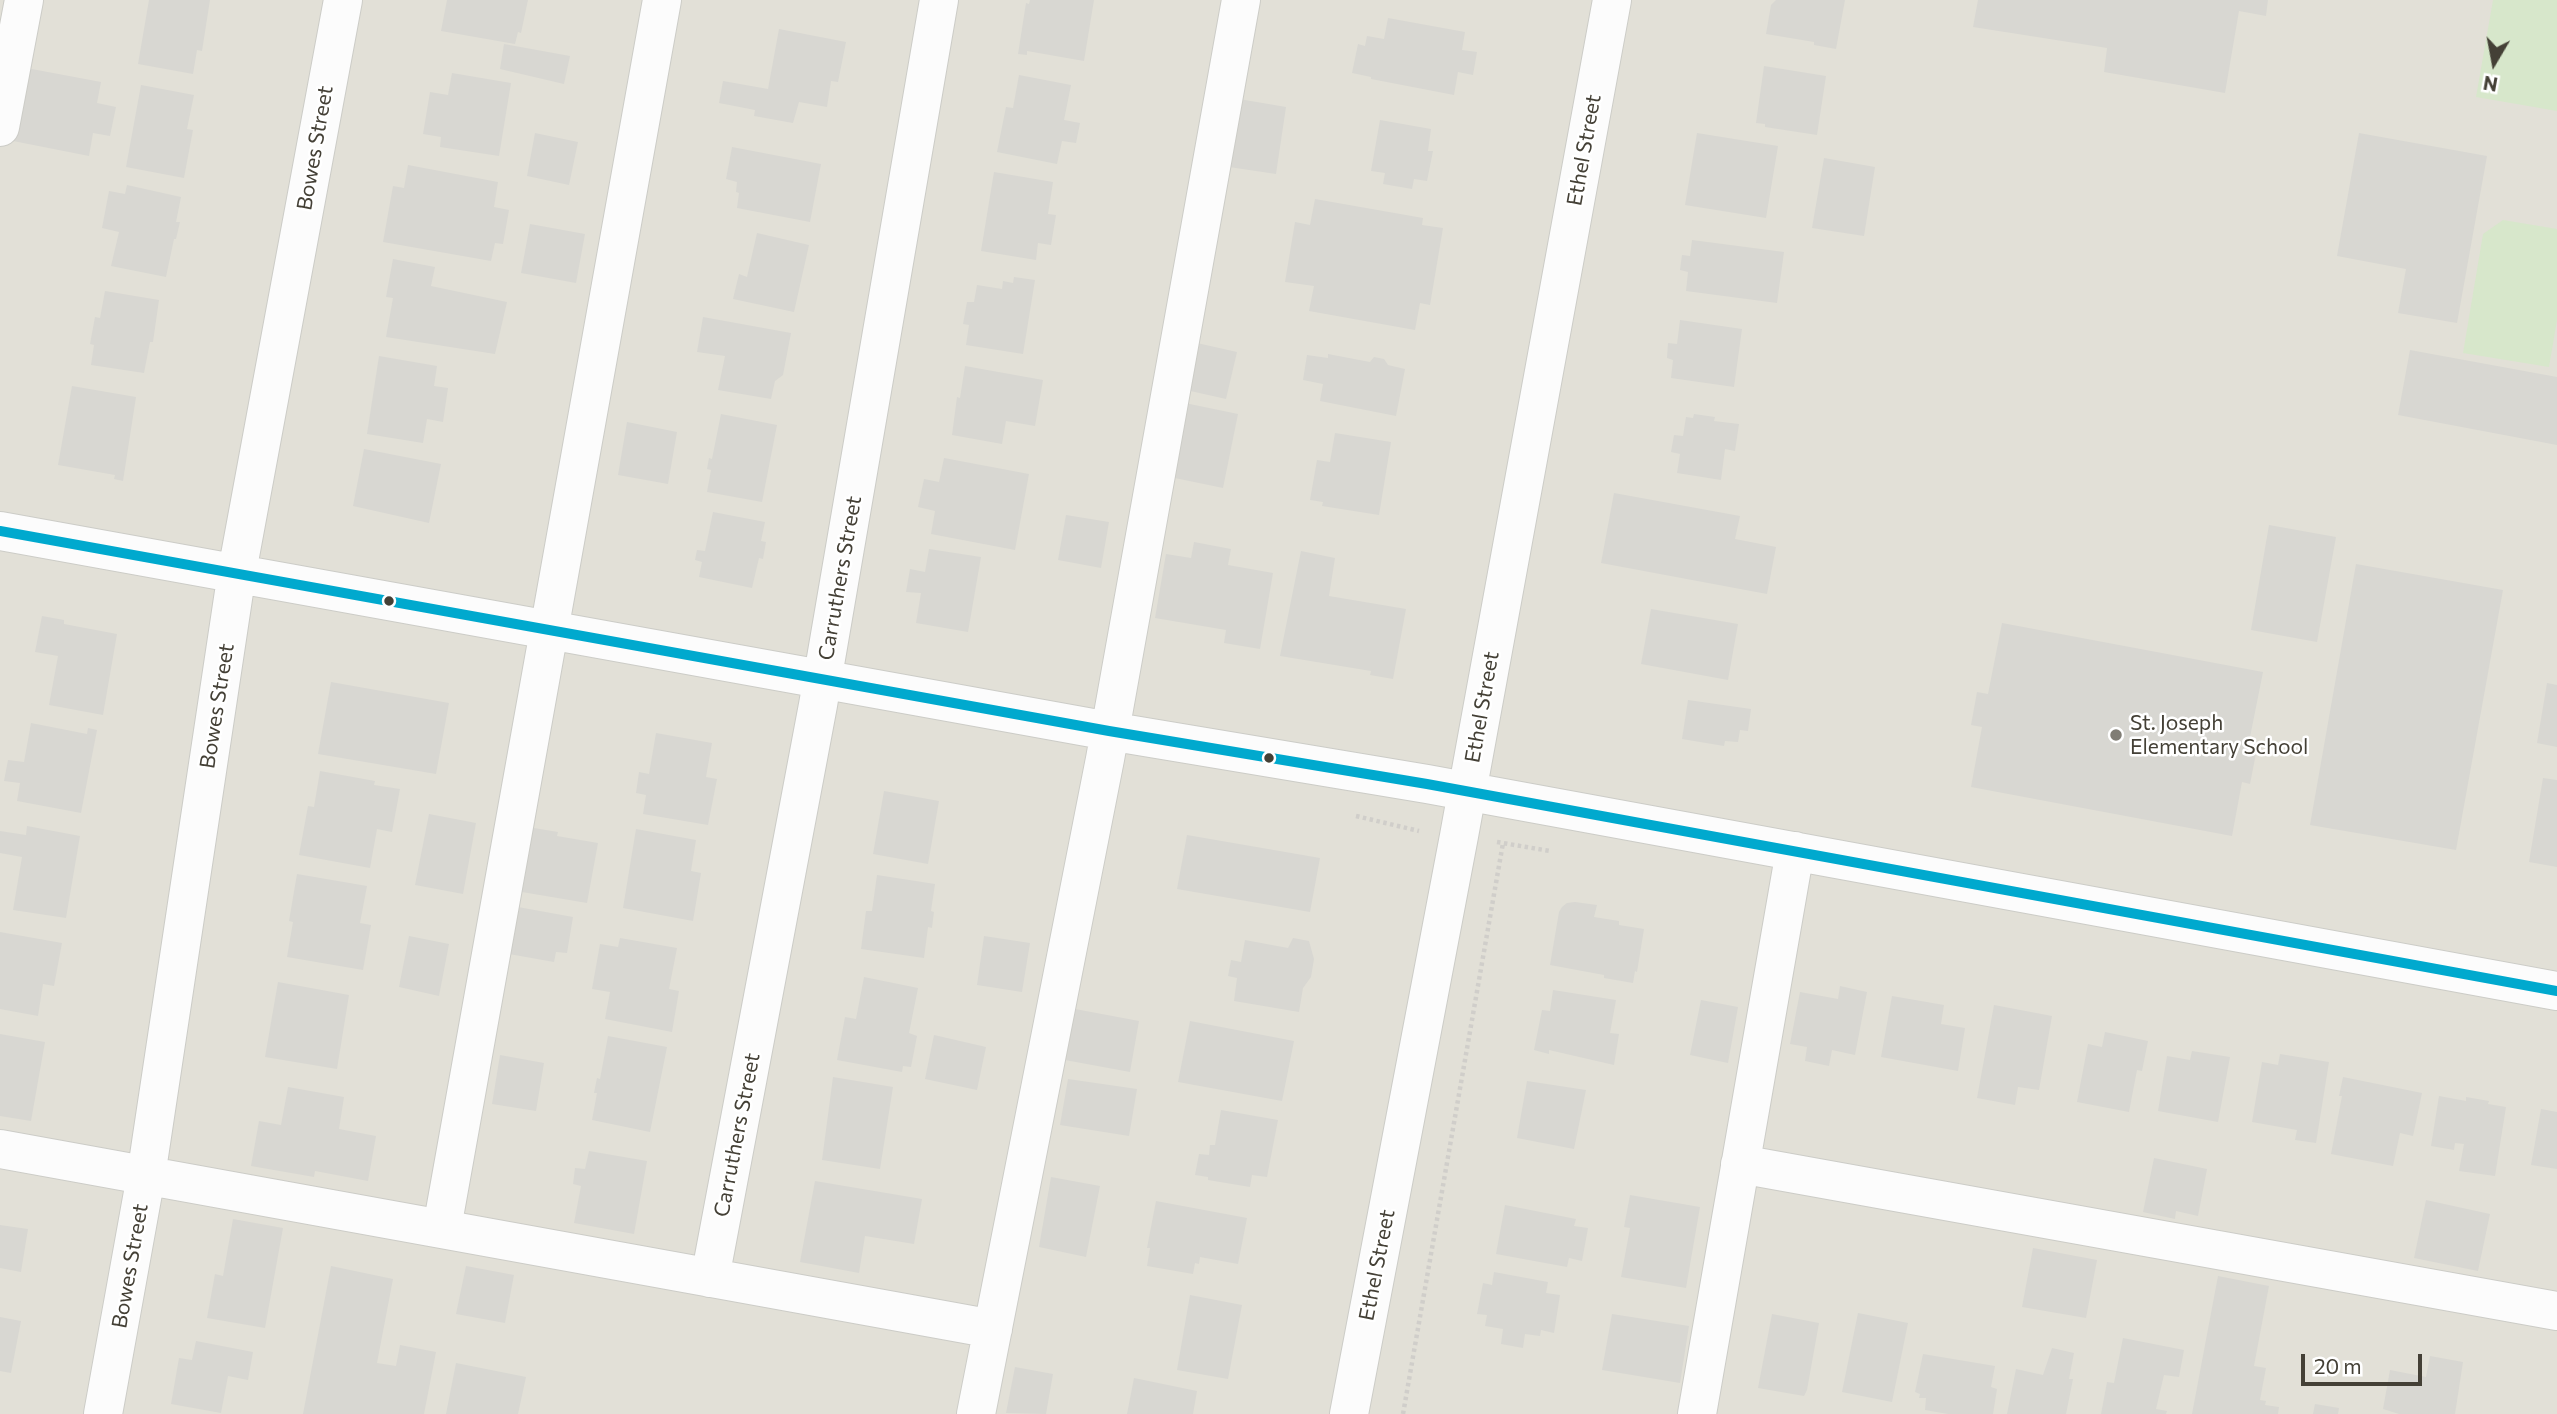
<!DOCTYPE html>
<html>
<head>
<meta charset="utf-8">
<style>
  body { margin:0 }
  #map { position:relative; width:2557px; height:1414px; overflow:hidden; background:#eeeee9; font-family:Commissioner,sans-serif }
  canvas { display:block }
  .north { position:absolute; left:2459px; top:28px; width:70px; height:70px; -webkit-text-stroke:5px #fff; paint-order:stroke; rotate:190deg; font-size:19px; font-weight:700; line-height:28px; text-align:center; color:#444036 }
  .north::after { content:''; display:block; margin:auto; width:24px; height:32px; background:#444036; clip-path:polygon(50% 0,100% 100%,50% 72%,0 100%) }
  .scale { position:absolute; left:2301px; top:1354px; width:121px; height:32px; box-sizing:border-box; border:4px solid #444036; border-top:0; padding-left:9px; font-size:21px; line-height:24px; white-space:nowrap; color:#444036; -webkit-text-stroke:5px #fff; paint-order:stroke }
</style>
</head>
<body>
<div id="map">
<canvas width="2557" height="1414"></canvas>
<div class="north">N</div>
<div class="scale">20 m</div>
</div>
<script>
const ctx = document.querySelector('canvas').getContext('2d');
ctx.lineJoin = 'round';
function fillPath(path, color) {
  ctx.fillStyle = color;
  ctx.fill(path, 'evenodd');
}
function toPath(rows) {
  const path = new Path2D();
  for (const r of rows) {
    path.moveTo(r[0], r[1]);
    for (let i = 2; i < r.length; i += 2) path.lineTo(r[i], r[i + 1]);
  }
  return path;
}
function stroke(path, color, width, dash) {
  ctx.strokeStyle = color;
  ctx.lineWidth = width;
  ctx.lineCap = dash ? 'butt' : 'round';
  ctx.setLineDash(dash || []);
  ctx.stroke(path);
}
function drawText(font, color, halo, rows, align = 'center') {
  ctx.font = font + ' Commissioner,sans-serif';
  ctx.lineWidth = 5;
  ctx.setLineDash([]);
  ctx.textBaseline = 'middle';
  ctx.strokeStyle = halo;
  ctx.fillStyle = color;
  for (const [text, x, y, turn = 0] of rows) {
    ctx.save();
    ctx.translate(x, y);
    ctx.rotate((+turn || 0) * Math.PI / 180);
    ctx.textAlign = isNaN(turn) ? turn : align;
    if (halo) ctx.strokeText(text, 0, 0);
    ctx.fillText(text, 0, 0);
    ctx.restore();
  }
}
fillPath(toPath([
  [0,0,2557,0,2557,1414,0,1414]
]), '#e2e0d7');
fillPath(toPath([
  [2493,0,2557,0,2557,111,2476,97],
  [2503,220,2557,229,2557,320,2549,367,2463,353,2483,234]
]), '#d7e7cb');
fillPath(toPath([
  [149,0,210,0,202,51,197,50,193,74,138,64],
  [447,0,528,0,521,33,518,32,515,44,441,31],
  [1030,0,1094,0,1084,61,1027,51,1027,55,1018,54,1026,3,1029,4],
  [1776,0,1845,0,1836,49,1814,45,1814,42,1766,34,1771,5],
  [1978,0,2268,0,2266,16,2239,11,2225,93,2104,72,2107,48,1973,27],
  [1388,18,1465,32,1462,50,1477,52,1473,75,1458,72,1454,95,1371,79,1371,77,1352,73,1358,44,1365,46,1367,36,1384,39],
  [779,29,846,42,838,82,831,81,827,107,799,102,793,123,754,116,755,110,719,103,723,81,768,89],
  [504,44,570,56,564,84,500,69],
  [1764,66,1826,76,1817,135,1765,127,1765,124,1756,123],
  [21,67,101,82,97,103,116,107,110,136,93,133,89,156,8,140],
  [452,73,511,83,499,156,440,147,441,137,423,134,430,92,448,95],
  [1019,75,1071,85,1064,120,1080,123,1076,143,1062,141,1057,164,997,152,1006,107,1013,108],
  [141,85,194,95,187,129,193,130,184,178,126,167],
  [1239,99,1286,107,1276,174,1229,167],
  [1380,120,1431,129,1428,151,1433,151,1427,181,1414,179,1412,189,1383,184,1385,173,1371,171],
  [535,133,578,142,569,185,527,176],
  [1697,133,1778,146,1766,218,1685,205],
  [2359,133,2487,156,2457,323,2398,313,2406,269,2337,256],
  [732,147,821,164,810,222,737,208,739,193,736,192,737,182,726,179],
  [1824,158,1875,167,1864,236,1812,228],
  [408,165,498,182,494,207,509,210,503,244,495,243,491,261,383,242,393,186,404,188],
  [994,172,1053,182,1048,214,1056,215,1051,245,1038,243,1036,260,981,251],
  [127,185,181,197,176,222,180,222,176,239,174,239,166,277,111,266,119,232,102,228,109,191,125,194],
  [1315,199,1423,218,1422,225,1443,228,1430,305,1420,303,1415,330,1309,311,1314,286,1285,282,1295,222,1310,225],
  [530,224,585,234,576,283,521,273],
  [757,233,809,245,794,312,733,299,739,274,747,277],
  [1692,240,1784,252,1777,303,1686,291,1688,272,1680,270,1682,255,1690,256],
  [393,259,435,267,431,286,507,302,495,354,386,337,393,298,386,297],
  [1014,277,1035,280,1023,354,966,345,969,325,963,324,967,302,974,302,977,285,1002,289,1003,281,1013,283],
  [105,291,159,300,153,342,150,342,144,373,91,365,94,345,90,344,95,317,100,318],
  [703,317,791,333,783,375,775,381,771,399,718,390,725,356,697,352],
  [1680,320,1742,329,1734,387,1671,378,1673,360,1667,358,1668,343,1677,344],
  [1197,343,1237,352,1226,399,1186,390],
  [2410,350,2557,377,2557,445,2398,415],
  [1328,354,1370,362,1374,357,1384,359,1388,365,1405,369,1396,416,1320,401,1323,384,1303,380,1307,355,1328,358],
  [379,356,437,366,434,386,448,388,443,422,427,419,423,443,367,434],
  [965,366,1043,380,1035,426,1006,421,1002,444,952,435,957,397,960,398],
  [72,386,136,397,123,481,114,479,115,475,58,465],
  [1185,403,1238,414,1223,488,1170,477],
  [721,414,777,425,762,502,707,492,711,470,707,469,709,458,712,459],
  [1694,414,1715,417,1714,421,1739,424,1735,451,1725,449,1721,480,1677,473,1680,454,1671,452,1674,435,1683,436,1686,417,1693,418],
  [627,422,677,432,668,484,618,475],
  [1335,433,1391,442,1379,515,1322,506,1323,502,1310,500,1317,460,1330,462],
  [364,449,441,464,429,523,353,506],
  [944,458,1029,474,1015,550,931,534,935,511,918,507,924,479,939,482],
  [1614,493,1740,516,1735,539,1776,547,1767,594,1601,563],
  [713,512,765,522,761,541,766,542,763,559,759,558,752,588,699,577,702,562,695,560,697,550,705,551],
  [1066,515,1109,522,1101,568,1058,560],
  [2269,525,2336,537,2317,642,2251,630],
  [1194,542,1231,549,1228,565,1273,573,1260,649,1224,643,1226,630,1155,618,1166,554,1191,558],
  [929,549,981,557,968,632,916,623,921,593,906,592,910,569,925,572],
  [1301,551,1335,558,1329,596,1406,609,1393,679,1370,675,1371,671,1280,656],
  [2356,564,2503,590,2456,850,2310,825],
  [1651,609,1738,624,1728,680,1641,664],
  [42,616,64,620,64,624,117,634,103,715,49,705,58,656,35,652],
  [2002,623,2263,672,2249,742,2258,743,2250,784,2242,782,2232,836,1971,787,1982,727,1971,725,1977,692,1988,694],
  [331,682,449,703,436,774,318,754],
  [2547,683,2557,685,2557,747,2537,743],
  [1688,700,1751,709,1748,731,1740,730,1738,742,1725,741,1724,746,1682,739],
  [31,723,87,734,88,728,97,730,81,813,17,801,20,783,4,781,8,760,24,762],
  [656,733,712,743,706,777,717,779,708,825,643,814,646,795,636,793,639,772,649,774],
  [320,771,375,781,374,785,400,789,392,832,377,829,370,868,299,855,308,806,314,807],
  [2543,778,2557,780,2557,867,2529,862],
  [884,791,939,801,928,864,873,854],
  [429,814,476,823,463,894,415,885],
  [27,826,80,836,66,918,13,910,22,857,0,853,0,831,26,835],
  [528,827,558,832,557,836,598,843,587,903,516,891],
  [636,829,696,840,691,871,701,873,693,921,623,908],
  [1187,835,1320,858,1310,912,1177,889],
  [297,874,367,886,360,923,371,925,363,970,287,957,293,922,289,921],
  [877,875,935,884,931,911,934,912,932,928,928,927,924,958,861,949,866,911,872,911],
  [1575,902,1597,905,1594,917,1619,921,1619,925,1644,929,1637,972,1635,971,1633,983,1604,978,1604,975,1550,965,1559,912,1562,907,1567,903],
  [518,907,573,917,567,953,556,952,554,962,509,954],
  [0,932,62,943,54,986,43,984,38,1016,0,1009],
  [409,936,449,944,439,996,399,987],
  [984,936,1030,943,1022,992,977,985],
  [620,938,677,948,669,989,679,991,672,1032,605,1019,610,992,592,989,600,944,618,947],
  [1293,938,1309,941,1314,959,1311,977,1303,988,1299,1012,1234,1001,1237,978,1228,976,1231,960,1241,962,1245,940,1288,948],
  [864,977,918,988,909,1033,917,1036,911,1067,903,1066,902,1072,837,1060,845,1017,856,1019],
  [278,982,349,995,337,1069,265,1057],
  [1840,986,1867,992,1855,1055,1832,1050,1829,1066,1805,1061,1807,1047,1790,1044,1800,992,1838,999],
  [1553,990,1616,1000,1610,1033,1619,1034,1614,1065,1549,1050,1549,1054,1534,1050,1542,1010,1550,1011],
  [1892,996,1944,1005,1941,1024,1965,1028,1958,1071,1881,1057],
  [1701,1000,1738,1007,1728,1063,1690,1055],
  [1994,1005,2052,1016,2039,1090,2018,1087,2015,1105,1977,1098],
  [1075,1009,1139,1021,1130,1072,1065,1060],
  [1190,1021,1294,1041,1282,1101,1178,1082],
  [2105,1032,2148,1041,2142,1071,2137,1070,2129,1112,2077,1102,2088,1044,2102,1047],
  [0,1034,45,1042,31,1121,0,1116],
  [934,1035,986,1047,977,1090,925,1079],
  [608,1036,667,1047,650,1132,592,1120,597,1093,594,1093,597,1078,600,1079],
  [2192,1051,2230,1057,2218,1122,2158,1111,2167,1056,2190,1060],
  [2280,1054,2329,1062,2316,1143,2295,1140,2297,1130,2252,1122,2262,1062,2278,1065],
  [500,1055,544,1063,536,1111,492,1104],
  [833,1077,893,1087,880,1169,822,1160],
  [2343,1077,2422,1093,2413,1136,2400,1133,2393,1166,2331,1154,2342,1096,2339,1096],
  [1068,1079,1137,1089,1129,1136,1060,1125],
  [1527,1081,1586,1090,1574,1149,1517,1138],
  [288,1087,344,1097,339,1129,376,1136,368,1181,315,1171,314,1177,251,1166,259,1121,281,1125],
  [2439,1096,2466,1101,2466,1097,2489,1101,2488,1104,2506,1107,2495,1176,2459,1171,2464,1144,2455,1143,2454,1150,2431,1146],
  [2541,1109,2557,1112,2557,1169,2531,1165],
  [1221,1110,1278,1120,1267,1177,1252,1175,1250,1187,1208,1180,1208,1177,1195,1175,1199,1154,1209,1155,1210,1145,1215,1145],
  [589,1151,647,1161,634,1234,574,1223,581,1186,573,1184,575,1168,585,1169],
  [2154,1158,2207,1169,2198,1216,2176,1211,2175,1219,2143,1212],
  [1051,1177,1100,1186,1086,1257,1039,1247],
  [815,1181,922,1199,914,1244,865,1236,859,1273,800,1262],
  [1630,1195,1700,1207,1686,1288,1621,1277,1630,1228,1624,1227],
  [2426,1200,2490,1214,2478,1271,2414,1258],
  [1156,1201,1247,1218,1238,1264,1200,1257,1199,1264,1195,1263,1193,1274,1147,1266,1150,1248,1147,1248],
  [1505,1205,1576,1219,1574,1226,1588,1228,1582,1261,1569,1258,1567,1267,1496,1254],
  [233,1219,283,1228,265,1328,207,1318,215,1274,223,1276],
  [0,1225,28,1229,21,1272,0,1268],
  [2033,1248,2097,1260,2086,1318,2022,1307],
  [331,1266,393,1279,377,1363,396,1366,400,1345,436,1352,424,1414,303,1414],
  [466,1266,514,1275,505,1323,456,1314],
  [1494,1272,1548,1282,1546,1293,1560,1295,1554,1333,1541,1330,1540,1336,1525,1334,1523,1348,1501,1344,1503,1329,1485,1326,1487,1315,1477,1314,1483,1283,1492,1285],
  [2218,1276,2269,1286,2254,1366,2266,1368,2260,1400,2266,1401,2265,1405,2279,1407,2278,1414,2192,1414],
  [1190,1295,1242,1305,1228,1379,1177,1370],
  [1858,1313,1908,1323,1892,1402,1842,1392],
  [1612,1314,1689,1326,1680,1383,1602,1370],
  [1772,1314,1819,1323,1807,1390,1804,1396,1758,1388],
  [0,1317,21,1321,11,1373,0,1371],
  [2123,1338,2184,1350,2179,1377,2164,1375,2156,1409,2167,1411,2166,1414,2101,1414,2107,1382,2114,1383],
  [196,1341,253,1352,248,1380,228,1376,221,1413,171,1404,179,1358,192,1360],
  [2052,1348,2074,1353,2069,1379,2073,1379,2066,1414,2007,1414,2016,1369,2043,1375],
  [1923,1354,1995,1366,1991,1387,1997,1389,1993,1414,1948,1414,1925,1410,1926,1398,1919,1398,1920,1394,1915,1392],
  [2430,1356,2463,1362,2455,1414,2399,1414,2383,1409,2390,1370,2426,1377],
  [456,1363,526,1377,518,1414,446,1414],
  [1015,1367,1053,1374,1046,1414,1006,1413],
  [1134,1378,1197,1391,1193,1414,1127,1414],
  [2315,1404,2339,1408,2338,1414,2313,1414]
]), '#d8d7d2');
const minor = toPath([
  [0,127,24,0],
  [0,531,1109,731,1427,784,2557,991],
  [0,1149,993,1329],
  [1740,1164,2557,1311],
  [442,1228,662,0],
  [710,1278,818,705,939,0],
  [103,1414,146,1176,237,572,343,0],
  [976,1414,1105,759,1241,0],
  [1349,1414,1459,836,1612,0],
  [1697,1414,1795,851]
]);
stroke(minor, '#ccccc7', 40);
stroke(toPath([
  [1356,816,1419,831],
  [1497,842,1550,851],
  [1403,1414,1503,843]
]), '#d0ceca', 4.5, [3.5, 3.5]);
stroke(minor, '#fcfcfc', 38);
stroke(toPath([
  [0,531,1109,731,1427,784,2557,991]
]), '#00a9ce', 10);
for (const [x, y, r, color] of [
  [389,601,6,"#444036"],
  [2116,735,7,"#807d75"],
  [1269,758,6,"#444036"]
]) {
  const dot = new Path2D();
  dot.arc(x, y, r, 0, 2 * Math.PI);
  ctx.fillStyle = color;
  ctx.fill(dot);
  stroke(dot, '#fff', 2.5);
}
drawText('21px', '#444036', '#fff', [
  ["Bowes Street",315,148,-80],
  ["Ethel Street",1584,150,-80],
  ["Carruthers Street",840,578,-80],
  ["Bowes Street",217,706,-81],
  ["Ethel Street",1482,707,-80],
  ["Carruthers Street",737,1135,-79],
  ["Ethel Street",1377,1265,-79],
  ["Bowes Street",130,1266,-80]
]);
drawText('21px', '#444036', '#fff', [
  ["St. Joseph",2130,723],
  ["Elementary School",2130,747]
], 'left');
</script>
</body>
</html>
